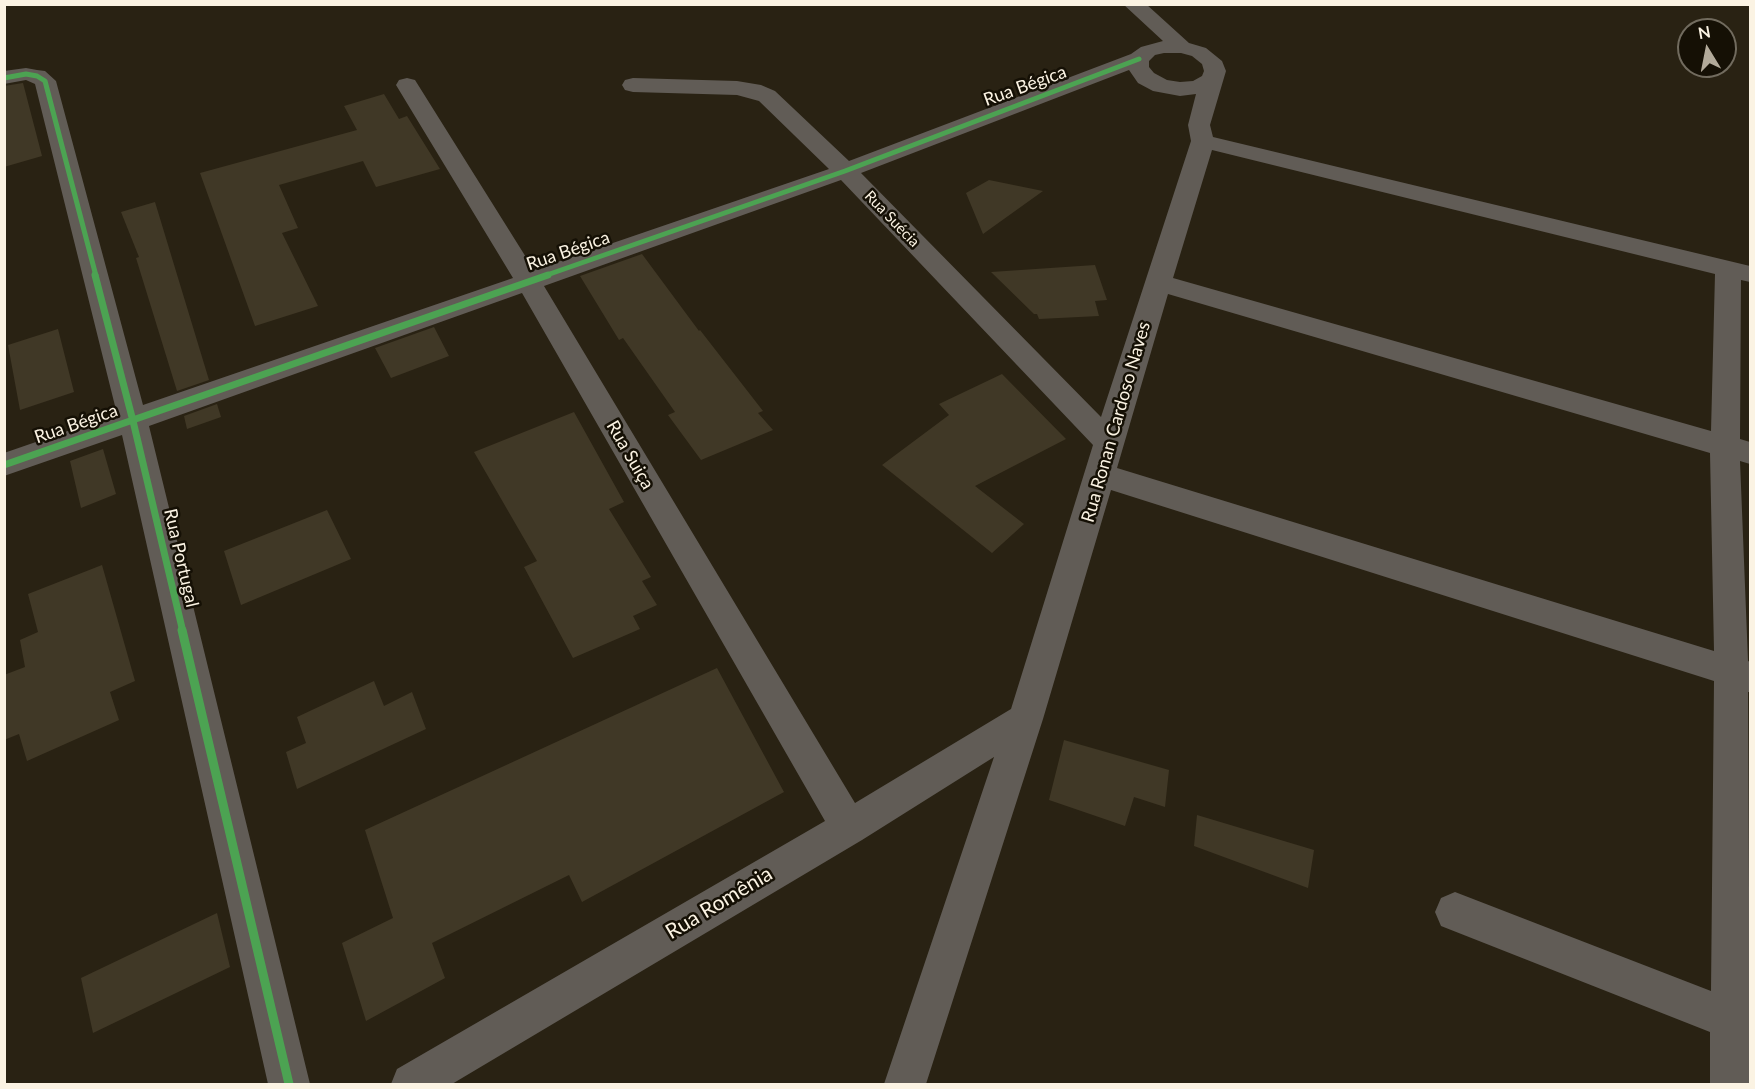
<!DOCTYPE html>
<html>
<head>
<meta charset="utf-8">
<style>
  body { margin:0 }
  #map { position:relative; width:1755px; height:1089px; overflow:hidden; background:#292213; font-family:Lato,sans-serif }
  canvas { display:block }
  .frame { position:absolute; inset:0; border:6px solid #fbf3e3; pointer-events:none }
  .north { position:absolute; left:1677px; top:18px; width:60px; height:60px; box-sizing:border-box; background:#151005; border:2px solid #716b5e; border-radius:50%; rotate:350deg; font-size:16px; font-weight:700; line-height:24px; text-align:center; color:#fbf3e3 }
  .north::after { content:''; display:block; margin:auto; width:21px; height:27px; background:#b2aa9a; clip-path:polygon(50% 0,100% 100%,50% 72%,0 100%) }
</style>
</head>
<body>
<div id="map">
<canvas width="1755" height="1089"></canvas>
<div class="frame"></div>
<div class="north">N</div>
</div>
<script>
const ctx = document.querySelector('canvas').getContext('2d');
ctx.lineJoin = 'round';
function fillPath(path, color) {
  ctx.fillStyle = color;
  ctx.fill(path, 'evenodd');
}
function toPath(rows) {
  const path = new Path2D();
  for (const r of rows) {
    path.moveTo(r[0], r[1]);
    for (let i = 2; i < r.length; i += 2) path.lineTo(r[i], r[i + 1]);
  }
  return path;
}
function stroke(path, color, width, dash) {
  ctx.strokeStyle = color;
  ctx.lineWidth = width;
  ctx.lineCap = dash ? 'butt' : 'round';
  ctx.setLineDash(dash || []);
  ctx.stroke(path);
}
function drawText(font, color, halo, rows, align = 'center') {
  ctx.font = font + ' Lato,sans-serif';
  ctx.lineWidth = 5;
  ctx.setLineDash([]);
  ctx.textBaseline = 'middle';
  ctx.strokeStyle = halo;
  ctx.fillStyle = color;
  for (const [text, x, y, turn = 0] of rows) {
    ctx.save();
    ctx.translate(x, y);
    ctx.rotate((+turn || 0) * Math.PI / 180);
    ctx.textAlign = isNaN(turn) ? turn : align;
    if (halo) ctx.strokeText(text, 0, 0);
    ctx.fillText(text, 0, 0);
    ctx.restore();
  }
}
fillPath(toPath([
  [23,83,42,156,4,167,4,86],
  [384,94,399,119,407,116,440,169,376,187,363,161,279,185,298,228,282,233,318,306,255,326,200,173,357,130,344,106],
  [989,180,1043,191,983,234,966,193],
  [155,202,209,380,177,391,136,258,139,257,121,212],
  [642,254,699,331,700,330,763,411,758,413,773,430,701,460,668,415,675,412,623,338,619,340,580,276],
  [1095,265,1107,300,1095,301,1099,316,1039,319,1037,314,1034,314,991,272],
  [434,327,449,356,391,378,375,348],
  [58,329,74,392,20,410,8,345],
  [1002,374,1066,439,975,486,1024,524,992,553,882,465,949,415,939,404],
  [217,404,221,417,187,429,184,416],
  [574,412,624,502,609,509,651,577,642,581,657,605,633,616,640,629,573,658,524,567,537,561,474,452],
  [103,449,116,494,81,508,70,461],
  [327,510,351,559,241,605,224,551],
  [102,565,135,681,110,692,119,720,27,761,19,734,4,740,4,675,25,667,20,640,38,632,28,594],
  [717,668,784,792,582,902,569,875,432,943,445,978,366,1021,342,943,393,918,365,830],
  [374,681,384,706,412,692,426,729,297,789,286,752,306,743,297,717],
  [1064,740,1169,770,1165,807,1134,797,1125,826,1049,800],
  [1197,815,1314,850,1308,888,1194,846],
  [217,913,230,967,93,1033,81,978]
]), '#403826');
fillPath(toPath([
  [1123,4,1146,4,1189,43,1206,48,1222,61,1226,71,1210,125,1213,137,1750,266,1750,282,1741,280,1740,439,1750,442,1750,464,1740,461,1748,661,1750,662,1750,692,1748,692,1750,1084,1710,1084,1710,1032,1441,926,1435,912,1441,898,1455,892,1711,991,1714,681,1111,490,1043,719,926,1084,884,1084,994,757,862,840,452,1084,391,1084,397,1069,825,821,522,293,149,426,310,1084,268,1084,122,435,4,476,4,453,117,414,35,84,26,80,4,84,4,71,26,68,37,70,45,71,56,81,143,405,513,278,396,85,399,80,407,78,415,80,534,270,829,169,759,101,737,95,633,92,625,90,622,85,625,80,633,78,737,81,761,85,775,91,849,161,1131,54,1141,47,1163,41,1123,4],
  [1164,53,1181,53,1192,56,1202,64,1204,71,1202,76,1193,81,1180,82,1167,80,1154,73,1149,67,1149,61,1155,55,1164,53],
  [1129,70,1138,83,1153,91,1180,96,1196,94,1188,125,1191,141,1101,417,861,173,1129,70],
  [1212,150,1715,274,1711,431,1173,278,1212,150],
  [841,180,1093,445,1011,709,855,803,544,286,841,180],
  [1168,294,1710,453,1714,651,1117,468,1168,294]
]), '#615c56');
stroke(toPath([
  [4,78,26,74,37,76,45,81,96,276],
  [544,276,845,171,1139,59]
]), '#4ca352', 5);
stroke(toPath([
  [95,275,133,421,183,632],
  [4,465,548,275]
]), '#4ca352', 7);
stroke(toPath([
  [182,630,289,1084]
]), '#4ca352', 9);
drawText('15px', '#fbf3e3', '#151005', [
  ["Rua Suécia",892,219,46]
]);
drawText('18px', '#fbf3e3', '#151005', [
  ["Rua Bégica",1025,86,-20],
  ["Rua Bégica",568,251,-19],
  ["Rua Ronan Cardoso Naves",1116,422,-74],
  ["Rua Bégica",76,424,-19],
  ["Rua Suiça",630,455,60],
  ["Rua Portugal",181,558,77]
]);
drawText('21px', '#fbf3e3', '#151005', [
  ["Rua Romênia",719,903,-31]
]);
</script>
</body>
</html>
